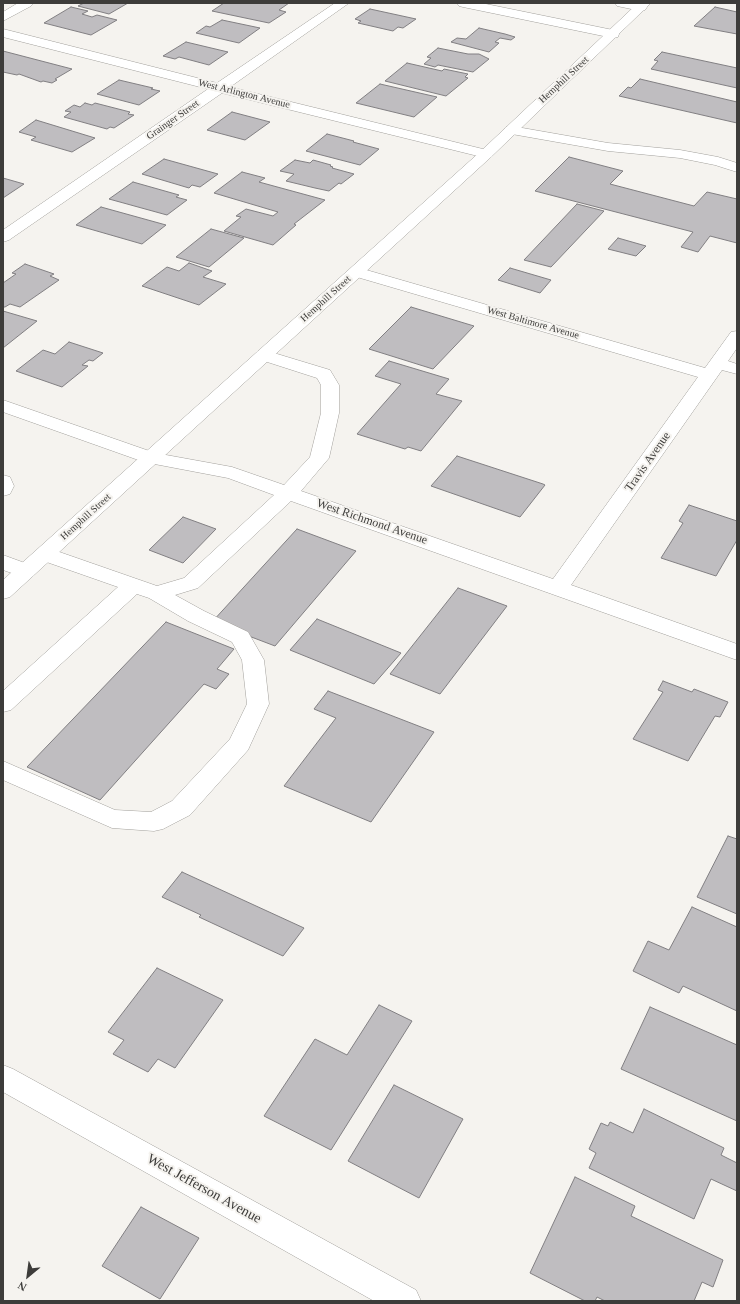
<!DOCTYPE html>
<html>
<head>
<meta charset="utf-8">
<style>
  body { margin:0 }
  #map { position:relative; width:740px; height:1304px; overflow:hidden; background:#f5f3ef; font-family:"Times New Roman",serif }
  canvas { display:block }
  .frame { position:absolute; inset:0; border:4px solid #3d3c3a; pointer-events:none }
  .north { position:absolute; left:8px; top:1256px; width:40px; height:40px; -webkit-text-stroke:3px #f5f3ef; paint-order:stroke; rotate:209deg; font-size:11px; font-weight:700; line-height:16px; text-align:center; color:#3d3c3a }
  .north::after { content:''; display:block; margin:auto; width:14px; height:18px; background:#3d3c3a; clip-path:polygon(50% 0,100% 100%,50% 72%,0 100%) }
</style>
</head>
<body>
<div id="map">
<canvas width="740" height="1304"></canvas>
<div class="frame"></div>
<div class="north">N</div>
</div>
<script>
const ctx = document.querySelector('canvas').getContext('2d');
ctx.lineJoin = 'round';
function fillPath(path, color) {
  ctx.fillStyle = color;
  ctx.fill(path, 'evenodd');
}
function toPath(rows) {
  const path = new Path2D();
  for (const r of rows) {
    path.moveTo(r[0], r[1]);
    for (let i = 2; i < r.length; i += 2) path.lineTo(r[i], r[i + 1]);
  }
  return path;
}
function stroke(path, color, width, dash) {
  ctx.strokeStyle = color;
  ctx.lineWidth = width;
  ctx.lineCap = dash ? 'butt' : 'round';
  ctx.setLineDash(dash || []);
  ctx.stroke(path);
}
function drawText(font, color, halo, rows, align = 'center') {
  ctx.font = font + ' "Times New Roman",serif';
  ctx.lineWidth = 4;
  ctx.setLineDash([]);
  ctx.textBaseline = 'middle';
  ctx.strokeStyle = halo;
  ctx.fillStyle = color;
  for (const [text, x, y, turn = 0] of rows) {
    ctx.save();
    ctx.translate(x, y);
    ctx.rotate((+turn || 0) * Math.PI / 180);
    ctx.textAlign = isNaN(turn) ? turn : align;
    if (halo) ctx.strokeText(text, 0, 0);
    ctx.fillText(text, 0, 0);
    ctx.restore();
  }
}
const building = toPath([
  [84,3,128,3,109,14,78,6,84,3],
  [224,3,289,3,279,10,286,12,269,23,212,11,224,3],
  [71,7,88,11,82,14,92,17,97,15,117,20,91,35,44,23,71,7],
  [715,7,737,12,737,34,694,26,715,7],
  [370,9,416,19,403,28,398,27,393,31,358,23,361,21,355,19,370,9],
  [222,20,260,28,239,43,196,33,206,26,210,27,222,20],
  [479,28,505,34,515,37,511,40,500,38,495,42,499,43,489,52,451,42,457,38,466,39,479,28],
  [186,42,228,52,209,65,179,57,175,59,163,56,186,42],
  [438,48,468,54,479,54,489,59,473,72,438,65,435,67,424,64,431,58,427,57,438,48],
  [3,51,72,69,55,79,57,80,52,83,43,81,41,82,19,74,17,75,3,72,3,51],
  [662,52,737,68,737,88,651,69,658,61,654,60,662,52],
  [407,63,442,71,444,69,468,74,465,77,468,78,446,96,385,81,407,63],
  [640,79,737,102,737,123,619,96,628,87,631,88,640,79],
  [119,80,153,88,151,89,160,91,139,105,97,94,119,80],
  [380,84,437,97,414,117,356,103,380,84],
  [85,103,92,105,95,103,130,112,128,114,134,115,114,128,110,127,107,129,64,117,71,112,65,111,74,105,80,107,85,103],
  [232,112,270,122,245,140,207,130,232,112],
  [36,120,95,138,72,152,31,140,36,137,19,132,36,120],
  [327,134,354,141,353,142,379,149,360,165,306,151,327,134],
  [569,157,623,171,610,184,694,206,707,192,737,199,737,243,710,236,698,252,681,247,693,232,535,191,569,157],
  [164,159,218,174,200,187,192,185,189,188,142,174,164,159],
  [295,160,310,163,313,160,331,165,330,166,333,167,332,168,354,174,341,184,339,183,329,191,315,188,286,181,294,174,280,171,295,160],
  [242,172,265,178,259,182,325,200,294,224,296,225,273,245,224,231,241,217,236,216,246,209,273,216,278,212,214,193,242,172],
  [3,178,24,184,3,198,3,178],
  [133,182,179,195,176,197,187,200,167,215,109,199,133,182],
  [577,204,604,211,551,267,524,260,577,204],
  [101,207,166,225,142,244,76,225,101,207],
  [211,229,244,238,209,267,176,257,211,229],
  [618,238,646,246,636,256,608,249,618,238],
  [189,263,212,271,203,277,226,284,199,305,142,286,167,267,179,271,189,263],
  [25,264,54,274,50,276,59,280,20,307,10,304,5,307,3,307,3,283,16,274,12,273,25,264],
  [510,268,551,280,540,293,498,280,510,268],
  [411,307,474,326,433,369,369,349,411,307],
  [3,311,37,321,3,348,3,311],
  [69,342,103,353,93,361,89,360,82,365,88,366,62,387,16,371,43,350,55,354,69,342],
  [389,361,449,379,436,394,462,401,421,451,408,447,405,449,357,434,401,384,375,376,389,361],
  [457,456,543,484,545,485,520,517,431,486,457,456],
  [689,505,737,521,737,540,716,576,661,558,683,523,679,521,689,505],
  [183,517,216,529,183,563,149,550,183,517],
  [297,529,356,551,275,646,212,622,297,529],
  [458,588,507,606,440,694,390,674,458,588],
  [317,619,401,653,374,684,290,650,317,619],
  [166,622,234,649,217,669,229,674,216,689,204,684,100,800,27,767,166,622],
  [663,681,692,692,694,689,728,702,720,717,715,716,688,761,633,739,663,692,658,690,663,681],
  [328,691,434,732,371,822,284,786,336,718,314,709,328,691],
  [728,836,737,839,737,914,697,897,728,836],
  [182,872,304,928,283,956,199,917,201,915,162,897,182,872],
  [692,907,737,927,737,1011,683,986,679,993,633,971,648,941,669,950,692,907],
  [157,968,223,1000,175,1068,158,1059,148,1072,113,1054,124,1040,108,1032,157,968],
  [379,1005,412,1021,331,1150,264,1116,315,1039,347,1055,379,1005],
  [650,1007,737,1045,737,1121,621,1069,650,1007],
  [394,1085,463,1119,419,1198,348,1161,394,1085],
  [644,1109,724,1148,721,1155,737,1163,737,1191,711,1179,694,1219,589,1168,596,1153,589,1149,601,1123,608,1126,610,1122,633,1133,644,1109],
  [575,1177,635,1206,631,1216,723,1260,713,1287,702,1282,694,1301,605,1301,597,1297,595,1301,585,1301,530,1273,575,1177],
  [141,1207,199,1238,160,1299,102,1266,141,1207]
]);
fillPath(building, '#bfbdc0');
stroke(building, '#817f82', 1);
const minor = toPath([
  [18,3,33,3,31,6,3,21,3,12,18,3],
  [335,3,349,3,230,87,491,151,493,154,491,157,486,158,222,93,9,240,3,242,3,230,208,89,3,37,3,29,217,83,335,3],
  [457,3,481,3,613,30,618,31,619,34,618,37,613,38,463,7,459,6,457,3],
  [615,3,640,3,645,4,647,7,645,10,641,11,617,6,615,3],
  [511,126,608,143,680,150,718,157,737,163,737,172,715,165,680,158,608,151,506,133,504,130,506,127,511,126],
  [356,267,705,368,731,332,737,331,737,348,728,361,737,364,737,374,722,370,571,585,737,644,737,660,291,501,198,588,175,595,204,611,248,632,264,660,269,704,248,750,190,815,163,829,154,831,112,828,3,780,3,761,115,810,151,812,172,801,230,739,247,704,242,660,232,642,188,621,149,598,137,594,11,710,3,712,3,691,118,587,38,559,35,554,38,549,45,547,157,586,184,578,274,495,228,478,144,462,3,412,3,400,155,453,232,467,284,485,310,457,321,413,321,385,317,378,258,359,255,355,258,351,264,350,330,370,339,385,339,413,329,458,301,491,553,579,698,377,350,275,348,272,350,269,356,267],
  [3,475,10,477,14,486,10,494,3,496,3,475],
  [3,555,33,566,36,571,33,576,26,578,3,570,3,555],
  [3,1065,13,1069,416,1290,421,1301,374,1301,3,1092,3,1065]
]);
const major = toPath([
  [638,3,651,3,491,157,10,597,3,599,3,580,481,151,638,3]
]);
stroke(minor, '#a2a09c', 1);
stroke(major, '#a2a09c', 1);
fillPath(minor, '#fff');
fillPath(major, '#fff');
drawText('10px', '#3d3c3a', '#f5f3ef', [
  ["Hemphill Street",564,80,-43],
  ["West Arlington Avenue",244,94,14],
  ["Grainger Street",173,120,-35],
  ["Hemphill Street",326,299,-42],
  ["West Baltimore Avenue",533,323,16],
  ["Hemphill Street",86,517,-42]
]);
drawText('12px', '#3d3c3a', '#f5f3ef', [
  ["Travis Avenue",648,462,-55],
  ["West Richmond Avenue",372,522,19]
]);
drawText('14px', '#3d3c3a', '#f5f3ef', [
  ["West Jefferson Avenue",204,1189,29]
]);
</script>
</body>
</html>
